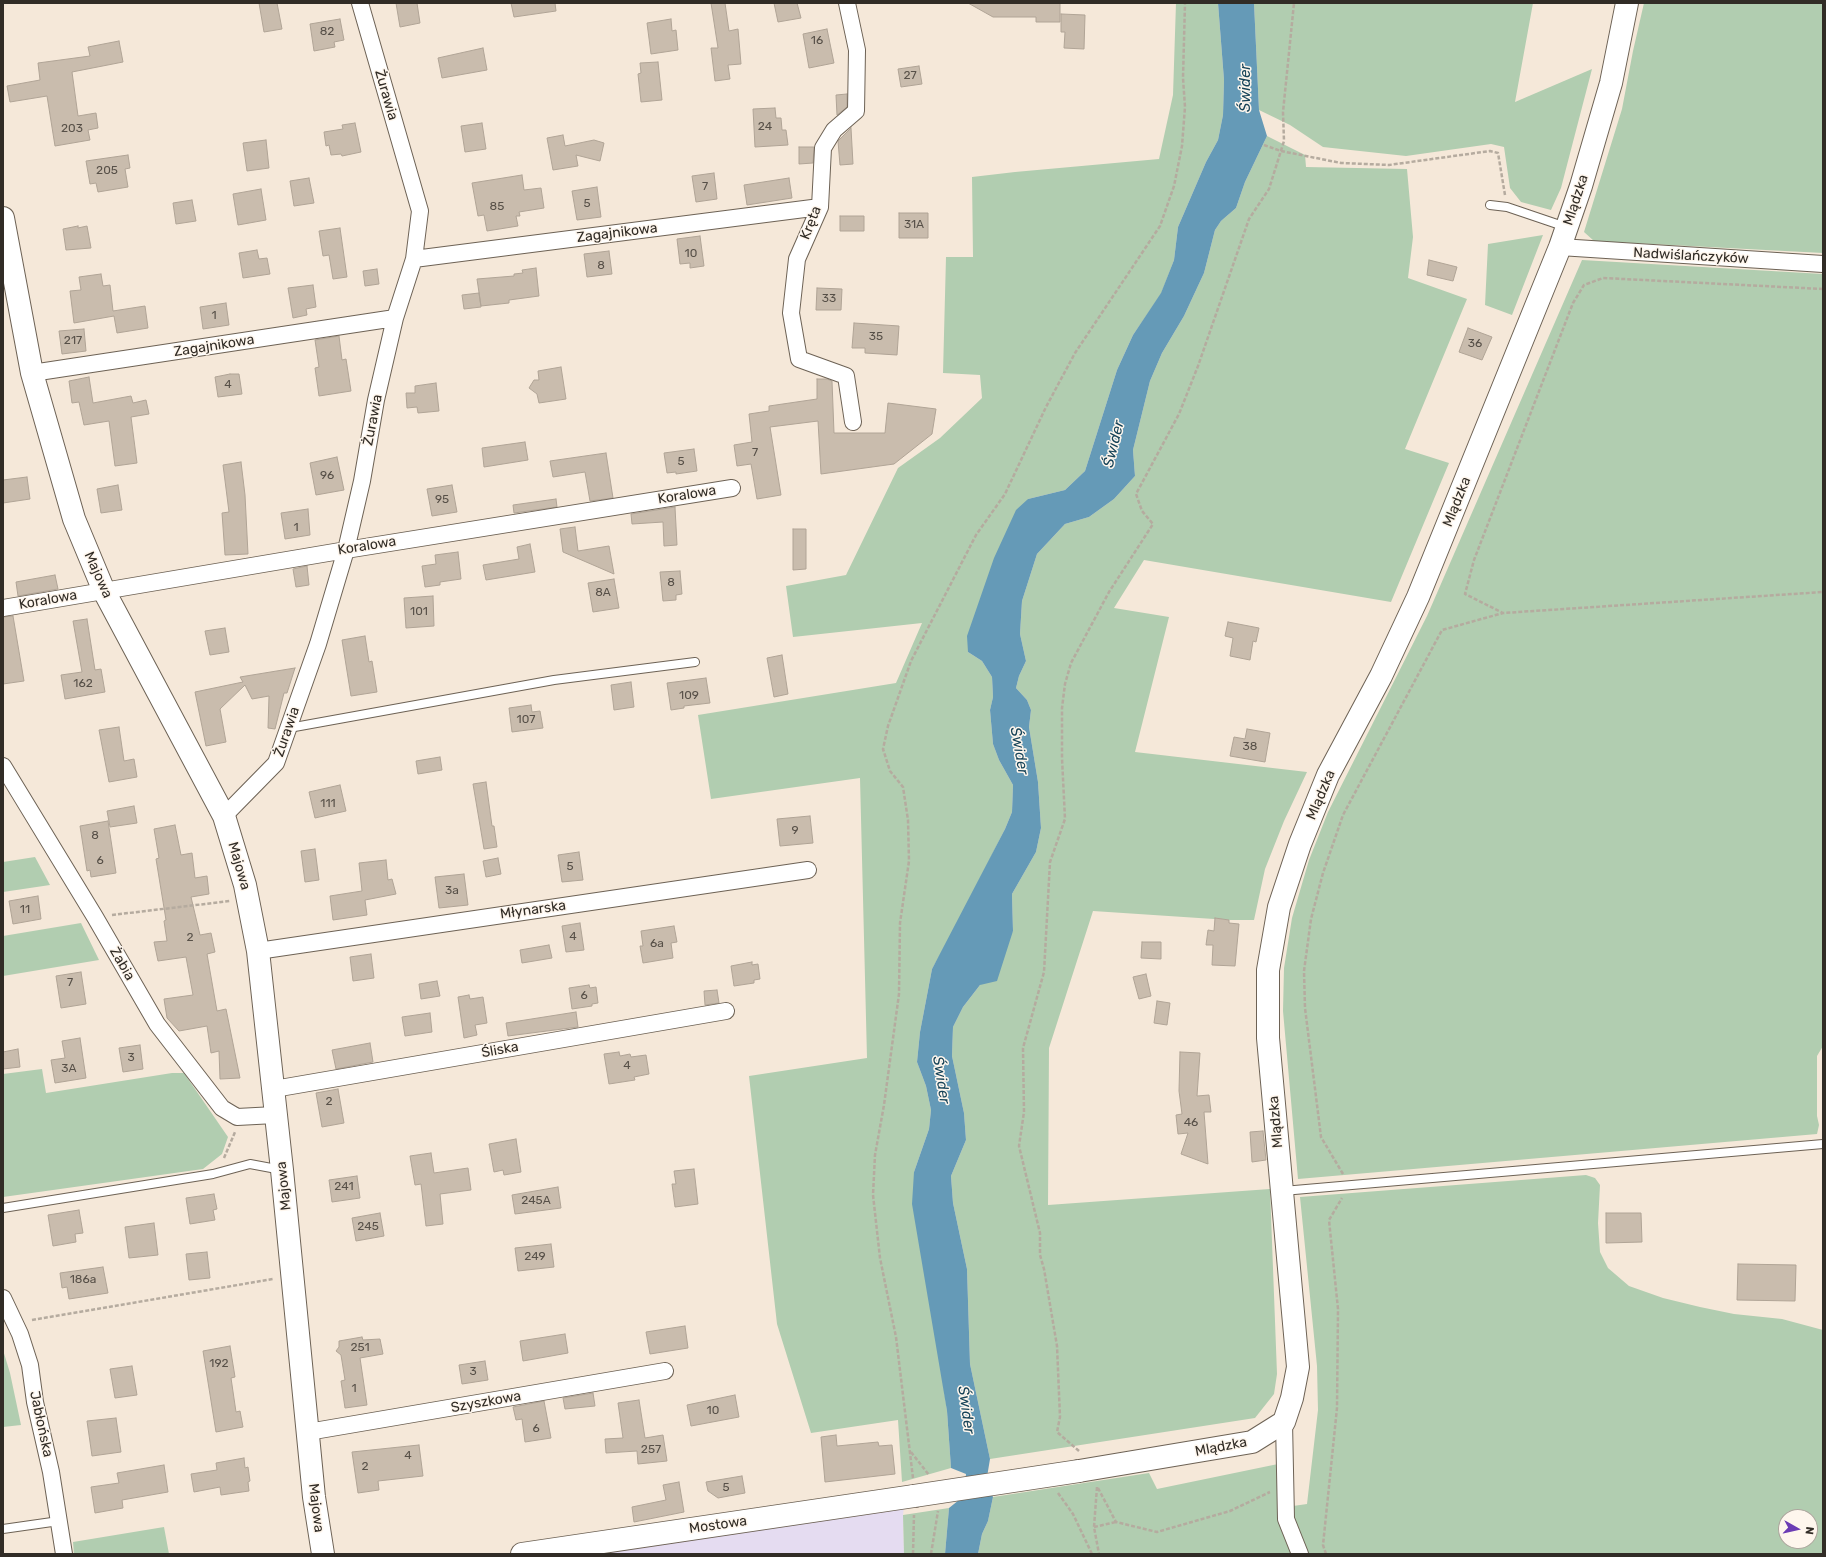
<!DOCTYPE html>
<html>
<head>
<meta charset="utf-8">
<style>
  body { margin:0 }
  #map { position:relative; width:1826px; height:1557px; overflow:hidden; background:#f5e8d9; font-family:Rubik,sans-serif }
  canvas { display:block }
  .frame { position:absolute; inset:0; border:4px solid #312c26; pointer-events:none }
  .north { position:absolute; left:1778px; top:1509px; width:40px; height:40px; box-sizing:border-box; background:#fef6ed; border:1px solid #aca59d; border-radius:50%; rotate:98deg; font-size:11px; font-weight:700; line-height:16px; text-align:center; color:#312c26 }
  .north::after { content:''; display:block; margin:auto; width:14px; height:18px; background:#6b3cb4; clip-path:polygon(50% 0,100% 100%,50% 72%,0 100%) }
</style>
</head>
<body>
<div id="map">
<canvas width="1826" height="1557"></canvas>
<div class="frame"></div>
<div class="north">N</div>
</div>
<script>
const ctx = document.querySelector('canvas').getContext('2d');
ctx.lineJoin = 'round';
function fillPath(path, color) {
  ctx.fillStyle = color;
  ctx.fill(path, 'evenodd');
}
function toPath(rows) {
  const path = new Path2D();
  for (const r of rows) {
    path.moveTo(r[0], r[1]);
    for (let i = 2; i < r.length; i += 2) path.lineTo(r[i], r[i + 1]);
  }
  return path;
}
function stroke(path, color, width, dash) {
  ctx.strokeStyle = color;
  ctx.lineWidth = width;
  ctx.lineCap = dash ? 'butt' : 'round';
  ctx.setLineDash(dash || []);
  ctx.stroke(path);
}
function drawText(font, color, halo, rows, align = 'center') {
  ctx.font = font + ' Rubik,sans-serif';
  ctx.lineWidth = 3;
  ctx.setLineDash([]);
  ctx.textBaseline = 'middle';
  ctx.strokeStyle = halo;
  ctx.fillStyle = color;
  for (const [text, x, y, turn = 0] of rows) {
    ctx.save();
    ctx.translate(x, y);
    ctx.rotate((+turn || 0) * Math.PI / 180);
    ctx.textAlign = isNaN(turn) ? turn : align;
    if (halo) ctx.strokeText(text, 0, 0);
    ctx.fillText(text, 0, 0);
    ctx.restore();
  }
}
fillPath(toPath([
  [905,1498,903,1515,904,1554,536,1554]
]), '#e5dcf1');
fillPath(toPath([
  [1176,3,1218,3,1224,80,1223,115,1218,140,1206,162,1178,227,1174,260,1161,294,1133,335,1117,370,1085,471,1065,490,1028,499,968,652,982,661,992,677,993,697,990,710,993,744,999,760,1013,785,1012,812,1005,829,954,930,932,969,920,1032,917,1062,926,1086,931,1110,929,1129,914,1172,947,1411,951,1468,902,1482,898,1420,811,1433,777,1324,749,1076,867,1058,860,778,711,799,698,715,896,683,922,623,793,637,786,586,846,575,898,468,940,438,982,398,980,375,943,373,946,257,973,257,972,177,1015,172,1159,159,1173,95],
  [1254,3,1533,3,1515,102,1592,69,1561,188,1551,210,1521,202,1510,188,1504,147,1491,144,1406,156,1323,147,1290,125,1259,110],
  [1644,3,1823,3,1823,253,1594,241,1584,232,1622,109,1633,51],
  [1267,136,1305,155,1306,167,1407,169,1413,237,1408,278,1467,299,1405,449,1449,463,1391,602,1144,560,1114,608,1169,617,1135,752,1307,772,1284,821,1265,869,1254,920,1229,920,1093,911,1049,1048,1048,1205,1270,1189,1277,1374,1274,1394,1255,1418,990,1459,970,1364,967,1269,953,1203,951,1176,966,1140,964,1113,952,1056,953,1027,963,1007,980,985,1013,931,1012,894,1036,852,1041,828,1038,782,1029,727,1031,710,1027,700,1016,688,1019,676,1026,661,1020,634,1022,601,1037,554,1065,524,1089,517,1114,499,1135,476,1133,450,1150,381,1162,353,1184,316,1204,273,1215,230,1221,221,1236,208,1245,182],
  [1543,235,1512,315,1485,305,1488,244],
  [1582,260,1823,274,1823,1046,1817,1056,1817,1116,1819,1125,1817,1134,1298,1179,1283,1011,1284,968,1292,918,1309,860,1328,812,1427,616],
  [35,857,50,885,3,892,3,862],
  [81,923,99,960,3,976,3,936],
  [42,1069,46,1093,172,1073,184,1073,228,1137,222,1154,203,1169,3,1197,3,1074],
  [1586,1175,1595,1178,1600,1185,1598,1223,1600,1252,1608,1268,1629,1286,1663,1298,1700,1307,1734,1314,1782,1319,1823,1330,1823,1554,1307,1554,1293,1516,1293,1506,1307,1504,1318,1410,1317,1366,1300,1197],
  [1786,1517,1810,1517,1810,1541,1786,1541],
  [3,1350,10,1373,21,1425,3,1427],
  [1278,1464,1278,1521,1291,1554,978,1554,982,1534,988,1521,993,1497,1149,1473,1157,1489],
  [949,1508,945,1554,904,1554,903,1515],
  [164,1527,169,1554,74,1554,73,1542]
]), '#b1cdb0');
fillPath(toPath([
  [1218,3,1254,3,1259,110,1267,136,1245,182,1236,208,1221,221,1215,230,1204,273,1184,316,1162,353,1150,381,1133,450,1135,476,1114,499,1089,517,1065,524,1037,554,1022,601,1020,634,1026,661,1019,676,1016,688,1027,700,1031,710,1029,727,1038,782,1041,828,1036,852,1012,894,1013,931,997,981,980,985,963,1007,953,1027,952,1056,964,1113,966,1140,951,1176,953,1203,967,1269,970,1364,990,1459,986,1483,993,1497,988,1521,982,1534,978,1554,945,1554,949,1508,964,1496,966,1474,951,1468,947,1411,912,1204,914,1172,929,1129,931,1110,926,1086,917,1062,920,1032,932,969,1005,829,1012,812,1013,785,999,760,993,744,990,710,993,697,992,677,982,661,968,652,967,636,994,558,1016,510,1028,499,1065,490,1085,471,1117,370,1133,335,1161,293,1174,260,1178,227,1206,162,1218,140,1223,115,1224,80]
]), '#659ab7');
const building = toPath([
  [259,3,277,3,282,29,264,32,259,3],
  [396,3,417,3,420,23,400,27,396,3],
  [511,3,555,3,556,11,514,17,511,3],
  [711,3,725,3,729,31,738,29,741,64,728,65,730,79,715,81,711,48,718,48,711,3],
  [774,3,797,3,801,18,778,22,774,3],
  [968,3,1060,3,1060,22,1036,22,1036,17,993,17,968,3],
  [1061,14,1085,15,1084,49,1064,48,1065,32,1061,32,1061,14],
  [340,19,344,40,334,42,335,47,314,51,310,24,340,19],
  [671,19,672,31,676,30,678,50,651,54,647,23,671,19],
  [827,29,834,63,809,68,803,34,827,29],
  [119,41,123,62,72,72,78,116,96,113,98,128,88,130,90,140,55,146,47,96,10,102,7,86,40,80,38,63,90,56,88,47,119,41],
  [483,48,487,70,442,78,438,58,483,48],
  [658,62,662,100,641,102,638,74,641,73,640,63,658,62],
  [919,66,922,84,901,87,898,69,919,66],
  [847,94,847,107,837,115,836,95,847,94],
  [775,108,776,118,781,118,782,130,786,130,788,145,755,147,753,109,775,108],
  [355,123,361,152,342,156,341,154,331,155,329,145,326,146,324,132,343,129,342,125,355,123],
  [482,123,486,149,465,152,461,126,482,123],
  [851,128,853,164,840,165,838,141,851,128],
  [563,135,565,146,594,140,604,143,600,161,576,155,578,166,553,170,547,138,563,135],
  [266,140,269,168,247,171,243,143,266,140],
  [799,147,814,147,813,163,799,164,799,147],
  [128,155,130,168,125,169,128,187,98,192,96,183,90,184,86,161,128,155],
  [714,173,717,199,696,202,692,176,714,173],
  [522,175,524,190,541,188,544,208,519,212,520,216,516,216,518,226,487,231,484,215,478,216,472,183,522,175],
  [309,178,314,203,294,206,290,181,309,178],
  [789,178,792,198,747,205,744,185,789,178],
  [597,187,601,217,577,220,572,191,597,187],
  [261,189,266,220,238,225,233,194,261,189],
  [192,200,196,221,176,224,173,203,192,200],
  [899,213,928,213,928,238,899,238,899,213],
  [840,216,864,216,864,231,840,231,840,216],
  [78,226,78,228,87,226,91,248,66,250,63,229,78,226],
  [340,228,347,277,333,279,329,255,323,256,319,231,340,228],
  [700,236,704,266,690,268,690,263,680,264,677,239,700,236],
  [257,250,259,259,267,258,270,274,243,278,239,253,257,250],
  [609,251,612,274,587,277,584,254,609,251],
  [1429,260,1457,267,1453,281,1427,275,1429,260],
  [536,268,539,296,509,300,509,303,481,306,477,279,514,276,514,274,523,273,522,270,536,268],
  [377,269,379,284,365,286,363,271,377,269],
  [101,274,103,286,110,285,113,311,145,306,148,328,117,333,114,316,74,323,70,291,81,290,79,277,101,274],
  [313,285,316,307,306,309,307,315,293,318,288,288,313,285],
  [817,288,842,289,841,310,816,310,817,288],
  [479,293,481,307,464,309,462,295,479,293],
  [226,303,229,325,203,329,200,307,226,303],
  [854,323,899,326,897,355,865,353,865,348,852,348,854,323],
  [1468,328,1492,337,1482,360,1459,352,1468,328],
  [84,329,86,351,62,354,59,331,84,329],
  [339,336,342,360,346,359,351,391,319,396,315,368,319,367,315,340,339,336],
  [561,367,566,399,539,403,537,394,529,388,534,380,539,380,538,371,561,367],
  [230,374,239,374,242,394,218,397,215,377,230,374],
  [89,377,93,403,131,396,133,403,146,400,149,414,131,417,137,463,115,466,109,421,84,425,79,402,72,403,69,381,89,377],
  [817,379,827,379,832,381,834,433,885,433,888,403,936,409,932,434,894,464,821,474,818,421,770,427,781,495,757,499,751,464,737,466,734,445,752,442,749,414,769,411,769,406,817,399,817,379],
  [436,383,439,411,418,413,417,407,407,408,406,393,415,393,415,386,436,383],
  [525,442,528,460,484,467,482,448,525,442],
  [694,449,697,471,676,474,676,472,667,473,664,453,694,449],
  [606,453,613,498,590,501,585,472,553,477,550,461,606,453],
  [337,457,344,490,316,495,310,463,337,457],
  [241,462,245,495,248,554,225,555,222,513,229,512,223,465,241,462],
  [27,477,30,499,3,503,3,480,27,477],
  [118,485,122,510,101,513,97,489,118,485],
  [452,485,457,512,432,516,427,489,452,485],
  [556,499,557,507,514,513,513,505,556,499],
  [675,507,677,545,664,546,663,522,632,524,631,514,675,507],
  [308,509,310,535,285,539,281,513,308,509],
  [575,527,578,551,609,546,614,574,563,552,560,529,575,527],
  [793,529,806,529,806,569,793,570,793,529],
  [530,544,535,572,486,580,483,565,519,559,517,547,530,544],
  [458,552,461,579,440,582,440,585,425,587,422,566,436,564,435,555,458,552],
  [307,566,309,585,296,587,293,569,307,566],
  [680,571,682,594,676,595,676,600,663,601,660,572,680,571],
  [55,575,58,589,18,596,16,582,55,575],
  [614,579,619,608,593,612,588,583,614,579],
  [433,596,434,626,406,628,404,598,433,596],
  [13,616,24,681,3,684,3,617,13,616],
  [87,619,95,670,101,669,105,692,65,699,61,675,82,672,73,621,87,619],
  [1228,622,1259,628,1256,642,1253,641,1250,660,1230,656,1233,638,1225,636,1228,622],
  [225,628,229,652,210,655,205,631,225,628],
  [365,636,369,662,372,661,377,692,351,696,342,640,365,636],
  [782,655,788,694,774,697,767,658,782,655],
  [295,668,287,693,284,693,275,729,268,728,269,696,252,699,245,685,220,709,226,742,206,746,195,692,243,682,240,677,295,668],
  [706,678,710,703,684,706,684,708,671,710,667,683,706,678],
  [631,682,634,707,614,710,611,685,631,682],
  [531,705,532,712,540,711,543,728,512,732,509,708,531,705],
  [119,727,124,761,134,759,137,777,109,782,99,730,119,727],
  [1247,729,1270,733,1265,762,1230,756,1234,737,1245,739,1247,729],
  [440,757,442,770,418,774,416,761,440,757],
  [486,782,492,826,494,826,497,847,484,849,473,784,486,782],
  [340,785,346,811,315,818,309,792,340,785],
  [134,806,137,823,110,827,107,811,134,806],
  [810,816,813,843,780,846,777,819,810,816],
  [108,821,116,873,91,877,90,870,87,871,80,826,108,821],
  [175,825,181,855,192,853,195,878,207,876,209,894,191,897,200,935,211,933,215,952,207,954,217,1011,226,1009,240,1078,220,1079,219,1051,211,1053,207,1026,179,1031,167,1018,164,999,193,995,186,957,158,961,154,942,167,941,164,921,166,920,156,859,159,858,154,829,175,825],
  [315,849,319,880,305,882,301,851,315,849],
  [579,852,583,880,562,882,558,855,579,852],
  [498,858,501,874,486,877,483,861,498,858],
  [386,860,388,880,392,879,396,894,365,900,367,915,333,920,330,896,362,891,359,863,386,860],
  [464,874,468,905,439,908,435,877,464,874],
  [38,896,41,919,13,924,9,901,38,896],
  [1215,918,1229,920,1229,923,1239,924,1235,966,1212,965,1213,945,1206,945,1208,930,1214,931,1215,918],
  [580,923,584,950,566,952,562,926,580,923],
  [674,926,677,942,671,943,673,958,643,963,640,946,643,946,641,931,674,926],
  [1142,942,1161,942,1161,959,1141,958,1142,942],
  [549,945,552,958,522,963,520,950,549,945],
  [371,954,374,978,353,981,350,957,371,954],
  [752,962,752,965,758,964,760,979,754,980,754,983,734,986,731,966,752,962],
  [81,972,86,1004,61,1008,56,976,81,972],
  [1146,974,1151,996,1139,999,1133,977,1146,974],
  [437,981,440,996,421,999,419,984,437,981],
  [589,985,590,988,596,987,598,1003,592,1004,592,1006,572,1009,569,988,589,985],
  [717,990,719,1003,705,1005,704,991,717,990],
  [469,995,470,999,483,997,487,1023,475,1025,477,1035,464,1038,458,997,469,995],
  [1157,1001,1170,1003,1167,1025,1154,1023,1157,1001],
  [576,1012,578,1027,508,1036,506,1023,576,1012],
  [430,1013,432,1032,405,1036,402,1017,430,1013],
  [80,1038,86,1078,55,1083,51,1060,65,1058,62,1041,80,1038],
  [370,1043,373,1062,336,1069,332,1050,370,1043],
  [140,1045,143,1069,123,1072,119,1048,140,1045],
  [18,1049,20,1067,3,1069,3,1052,18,1049],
  [619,1052,620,1056,630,1054,631,1057,646,1055,649,1074,634,1077,635,1080,609,1084,604,1054,619,1052],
  [1180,1052,1200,1053,1197,1096,1209,1095,1211,1112,1204,1112,1208,1164,1181,1154,1188,1133,1178,1134,1176,1115,1182,1114,1179,1091,1180,1052],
  [338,1089,344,1123,322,1127,316,1093,338,1089],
  [1263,1131,1266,1160,1252,1162,1250,1132,1263,1131],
  [516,1139,521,1172,504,1175,503,1170,494,1172,489,1144,516,1139],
  [431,1153,434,1173,468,1168,471,1190,440,1194,443,1224,426,1226,421,1184,415,1185,410,1156,431,1153],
  [694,1169,698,1204,675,1207,672,1184,676,1184,674,1171,694,1169],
  [357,1176,360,1198,332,1202,329,1180,357,1176],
  [558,1187,561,1208,515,1214,512,1195,558,1187],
  [214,1194,217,1209,213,1210,215,1220,190,1224,186,1198,214,1194],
  [79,1210,83,1233,75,1234,76,1242,53,1246,48,1215,79,1210],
  [380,1213,384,1236,356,1241,352,1218,380,1213],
  [1606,1213,1641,1213,1642,1242,1606,1243,1606,1213],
  [154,1223,158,1255,129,1258,125,1227,154,1223],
  [551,1244,554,1267,518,1271,515,1248,551,1244],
  [207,1252,210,1278,189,1280,186,1254,207,1252],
  [1738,1264,1796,1265,1795,1301,1737,1300,1738,1264],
  [103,1267,108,1293,69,1299,67,1287,62,1288,60,1273,103,1267],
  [685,1326,688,1348,650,1354,646,1332,685,1326],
  [565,1334,568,1353,523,1361,520,1341,565,1334],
  [362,1337,363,1340,380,1339,383,1354,360,1358,367,1405,345,1408,341,1381,345,1380,341,1355,336,1351,339,1347,339,1341,362,1337],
  [230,1346,235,1377,231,1378,236,1412,240,1411,243,1427,216,1432,203,1351,230,1346],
  [485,1361,488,1380,462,1384,459,1365,485,1361],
  [132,1366,137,1395,115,1398,110,1369,132,1366],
  [593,1393,595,1406,565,1409,563,1398,593,1393],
  [735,1395,739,1417,691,1426,687,1405,735,1395],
  [639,1400,645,1438,663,1435,667,1461,638,1464,637,1451,606,1453,605,1439,623,1438,618,1403,639,1400],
  [544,1401,551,1438,525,1442,522,1419,516,1420,513,1407,544,1401],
  [116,1418,121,1452,92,1456,87,1421,116,1418],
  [836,1435,837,1446,878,1442,879,1446,892,1445,895,1474,825,1482,821,1437,836,1435],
  [419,1445,423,1476,378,1481,379,1490,358,1493,352,1452,419,1445],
  [244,1458,245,1468,248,1467,250,1481,248,1482,249,1491,221,1495,220,1487,194,1492,191,1474,217,1470,216,1463,244,1458],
  [164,1465,168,1492,122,1500,123,1508,95,1513,91,1487,119,1483,117,1473,164,1465],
  [742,1476,745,1493,718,1498,708,1491,706,1482,742,1476],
  [679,1482,684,1512,634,1522,632,1507,666,1500,663,1485,679,1482]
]);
fillPath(building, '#c9bcad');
stroke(building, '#b0a496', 1);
const lane = toPath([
  [1490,205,1507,207,1566,227],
  [289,728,554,680,695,662],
  [1283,1191,1823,1144],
  [3,1208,213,1174,250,1164,282,1170],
  [3,1529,59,1521]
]);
const street = toPath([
  [847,3,857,50,856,111,834,130,823,148,820,207,797,259,791,313,799,359,846,376,853,422],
  [1560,247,1823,264],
  [414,259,820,207],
  [32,373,395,318],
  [3,608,346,550,732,488],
  [3,766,95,917,157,1024,222,1108,237,1117,275,1115],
  [224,816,276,763,318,644,346,550,362,481,376,400,395,318,414,259,420,211,360,3],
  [258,951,808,870],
  [274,1089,726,1011],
  [3,1298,20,1334,30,1365,35,1402,51,1472,64,1554],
  [1284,1422,1286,1519,1300,1554],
  [308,1432,665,1371]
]);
const secondary = toPath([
  [3,218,32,373,74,519,104,591,224,816,245,885,258,951,282,1170,314,1497,323,1554],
  [1079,1471,1252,1442,1284,1422,1292,1398,1298,1367,1268,1038,1268,970,1279,907,1300,844,1328,775,1381,676,1418,597,1560,247,1581,186,1611,83,1627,3],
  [522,1554,914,1496]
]);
stroke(lane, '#6d6255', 10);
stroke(street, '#6d6255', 18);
stroke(secondary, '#6d6255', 24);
stroke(toPath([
  [1264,145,1281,151,1341,163,1389,165,1490,151,1498,153,1505,195],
  [1823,289,1603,278,1584,285,1573,303,1474,560,1465,594,1503,613,1823,592],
  [112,915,230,901],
  [224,1158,235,1132],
  [1343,1174,1321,1137,1305,1008,1304,971,1311,919,1323,873,1343,815,1442,630,1503,613],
  [32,1320,273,1279],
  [1079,1451,1057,1432,1060,1417,1057,1346,1044,1269,1040,1255,1040,1233,1019,1146,1024,1112,1023,1048,1044,972,1050,862,1065,819,1062,758,1062,708,1065,684,1071,663,1109,592,1153,524,1142,511,1136,494,1179,414,1198,366,1249,219,1269,189,1284,141,1283,112,1294,3],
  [911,1452,929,1475],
  [913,1478,896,1337,880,1258,873,1195,875,1155,884,1105,899,994,900,923,909,861,908,820,903,787,890,771,883,749,888,726,911,661,976,535,1005,494,1046,407,1075,353,1160,226,1174,186,1182,146,1185,107,1183,78,1185,3],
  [1097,1487,1094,1527,1099,1554],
  [1098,1488,1116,1522,1157,1532,1230,1511,1270,1492],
  [1058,1493,1073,1514,1092,1554],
  [1094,1527,1116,1522],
  [913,1554,914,1515],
  [931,1554,938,1511],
  [1326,1554,1323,1545,1337,1408,1338,1309,1329,1220,1342,1198]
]), '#b5ab9f', 2.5, [4, 2]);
stroke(lane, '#fff', 8);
stroke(street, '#fff', 16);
stroke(secondary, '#fff', 22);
const secondaryBridge = toPath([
  [914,1496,1079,1471]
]);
stroke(secondaryBridge, '#6d6255', 24, []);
stroke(secondaryBridge, '#fff', 22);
drawText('12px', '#575048', null, [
  ["82",327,32],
  ["16",817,41],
  ["27",910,76],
  ["24",765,127],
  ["203",72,129],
  ["205",107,171],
  ["7",705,187],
  ["5",587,204],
  ["85",497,207],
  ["31A",914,225],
  ["10",691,254],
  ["8",601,266],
  ["33",829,299],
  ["1",214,316],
  ["35",876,337],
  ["217",73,341],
  ["36",1475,344],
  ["4",228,385],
  ["7",755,453],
  ["5",681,462],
  ["96",327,476],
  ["95",442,500],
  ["1",296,528],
  ["8",671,583],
  ["8A",603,593],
  ["101",419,612],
  ["162",83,684],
  ["109",689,696],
  ["107",526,720],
  ["38",1250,747],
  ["111",328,804],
  ["9",795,831],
  ["8",95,836],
  ["6",100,861],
  ["5",570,867],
  ["3a",452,891],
  ["11",25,910],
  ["4",573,937],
  ["2",190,938],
  ["6a",657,944],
  ["7",70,983],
  ["6",584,996],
  ["3",131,1058],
  ["4",627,1066],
  ["3A",69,1069],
  ["2",329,1102],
  ["46",1191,1123],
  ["241",344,1187],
  ["245A",536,1201],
  ["245",368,1227],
  ["249",535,1257],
  ["186a",83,1280],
  ["251",360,1348],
  ["192",219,1364],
  ["3",473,1372],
  ["1",354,1389],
  ["10",713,1411],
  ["6",536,1429],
  ["257",651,1450],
  ["4",408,1456],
  ["2",365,1467],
  ["5",726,1488]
]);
drawText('14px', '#312c26', '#fef6ed', [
  ["Żurawia",386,95,74],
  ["Mlądzka",1576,200,-72],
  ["Kręta",811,223,-69],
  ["Zagajnikowa",617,233,-7],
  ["Nadwiślańczyków",1691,256,3],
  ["Zagajnikowa",214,346,-9],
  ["Żurawia",373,420,-79],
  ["Koralowa",687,495,-9],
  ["Mlądzka",1457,502,-68],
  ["Koralowa",367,546,-9],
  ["Majowa",98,575,66],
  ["Koralowa",48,600,-10],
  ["Żurawia",287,732,-71],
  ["Mlądzka",1321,795,-67],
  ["Majowa",239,866,74],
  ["Młynarska",533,910,-8],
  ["Żabia",122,964,60],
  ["Śliska",500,1050,-10],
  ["Mlądzka",1276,1122,-95],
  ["Majowa",284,1186,-96],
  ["Szyszkowa",486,1402,-10],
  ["Jabłońska",41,1424,78],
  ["Mlądzka",1221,1447,-11],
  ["Majowa",316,1508,83],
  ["Mostowa",718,1525,-8]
]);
drawText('italic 15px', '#164358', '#fef6ed', [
  ["Świder",1246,88,-90],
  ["Świder",1114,444,-76],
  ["Świder",1019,751,80],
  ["Świder",941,1080,81],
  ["Świder",966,1410,82]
]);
</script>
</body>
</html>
